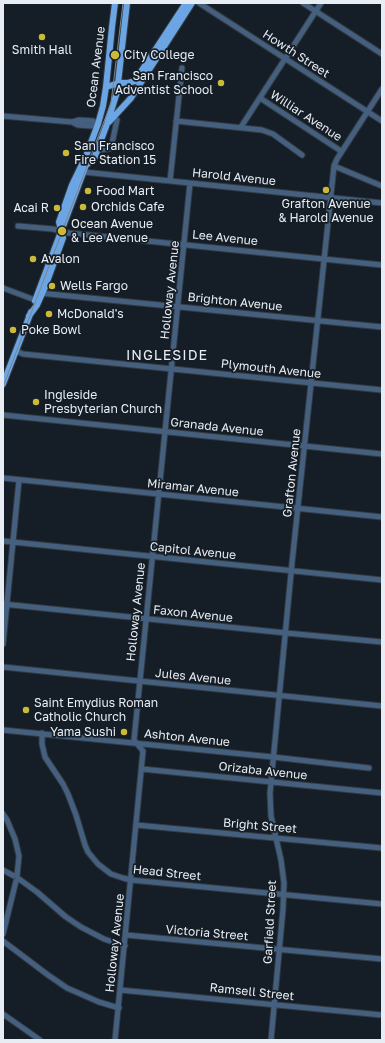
<!DOCTYPE html>
<html>
<head>
<meta charset="utf-8">
<style>
  body { margin:0 }
  #map { position:relative; width:385px; height:1043px; overflow:hidden; background:#151d26; font-family:"Golos Text",sans-serif }
  canvas { display:block }
  .frame { position:absolute; inset:0; border:4px solid #e7edf3; pointer-events:none }
</style>
</head>
<body>
<div id="map">
<canvas width="385" height="1043"></canvas>
<div class="frame"></div>
</div>
<script>
const ctx = document.querySelector('canvas').getContext('2d');
ctx.lineJoin = 'round';
function toPath(rows) {
  const path = new Path2D();
  for (const r of rows) {
    path.moveTo(r[0], r[1]);
    for (let i = 2; i < r.length; i += 2) path.lineTo(r[i], r[i + 1]);
  }
  return path;
}
function stroke(path, color, width, dash) {
  ctx.strokeStyle = color;
  ctx.lineWidth = width;
  ctx.lineCap = dash ? 'butt' : 'round';
  ctx.setLineDash(dash || []);
  ctx.stroke(path);
}
function drawText(font, color, halo, rows, align = 'center') {
  ctx.font = font + ' "Golos Text",sans-serif';
  ctx.lineWidth = 3.5;
  ctx.setLineDash([]);
  ctx.textBaseline = 'middle';
  ctx.strokeStyle = halo;
  ctx.fillStyle = color;
  for (const [text, x, y, turn = 0] of rows) {
    ctx.save();
    ctx.translate(x, y);
    ctx.rotate((+turn || 0) * Math.PI / 180);
    ctx.textAlign = isNaN(turn) ? turn : align;
    if (halo) ctx.strokeText(text, 0, 0);
    ctx.fillText(text, 0, 0);
    ctx.restore();
  }
}
const minor = toPath([
  [199,3,382,121],
  [303,3,382,54],
  [260,98,341,151],
  [3,116,72,122,79,120,93,121,98,124],
  [176,121,262,130,273,134,302,155],
  [72,122,78,125,91,126,98,124],
  [241,127,321,3],
  [97,150,108,149,111,148,117,120],
  [334,166,382,186],
  [84,172,382,203],
  [170,181,182,68],
  [18,226,53,229,69,233,382,265],
  [3,288,35,300],
  [39,293,382,327],
  [16,351,23,354,382,390],
  [3,415,382,454],
  [3,478,382,517],
  [3,541,382,580],
  [3,604,286,633,382,642],
  [3,644,19,480],
  [3,667,382,706],
  [3,730,273,757,369,768],
  [42,733,42,744,45,757,63,784,68,794,76,815,85,845,88,852,98,864,111,874,123,878,131,880,382,904],
  [142,769,382,793],
  [3,814,7,820,15,839,19,856,17,876],
  [136,825,382,848],
  [3,870,14,876],
  [19,879,37,892,66,917,81,927,104,939,125,946],
  [3,934,16,881],
  [126,935,382,959],
  [3,941,48,975,67,988,99,1002,119,1008],
  [120,990,382,1015],
  [3,1014,40,1040],
  [115,1040,143,751,134,740,190,183],
  [271,1040,283,909,284,883,281,860,271,816,270,793,292,563,334,166,337,159,382,89]
]);
const major = toPath([
  [106,87,119,83,128,83,135,81,186,3],
  [109,122,131,98,192,3],
  [86,165,94,159,107,124,117,92,127,3],
  [35,301,86,165,86,158],
  [29,316,37,305,45,287,63,238,59,222,72,185,86,156,98,124,103,106,106,87,112,27,115,3],
  [3,384,31,312]
]);
stroke(minor, '#323a43', 7);
stroke(major, '#323a43', 8);
stroke(minor, '#45607e', 5);
stroke(major, '#6ba5e3', 6);
stroke(toPath([
  [3,387,111,103,123,3]
]), '#7d848c', 1);
for (const [x, y, r, color] of [
  [42,37,4,"#cbba39"],
  [115,55,5,"#cbba39"],
  [221,83,4,"#cbba39"],
  [66,153,4,"#cbba39"],
  [326,190,4,"#cbba39"],
  [88,191,4,"#cbba39"],
  [83,207,4,"#cbba39"],
  [57,208,4,"#cbba39"],
  [62,231,5,"#cbba39"],
  [33,259,4,"#cbba39"],
  [52,286,4,"#cbba39"],
  [49,314,4,"#cbba39"],
  [13,330,4,"#cbba39"],
  [36,402,4,"#cbba39"],
  [26,710,4,"#cbba39"],
  [124,732,4,"#cbba39"]
]) {
  const dot = new Path2D();
  dot.arc(x, y, r, 0, 2 * Math.PI);
  ctx.fillStyle = color;
  ctx.fill(dot);
  stroke(dot, '#151d26', 1.5);
}
drawText('12px', '#e7edf3', '#151d26', [
  ["Smith Hall",42,50,"center"],
  ["City College",124,55],
  ["San Francisco",213,76,"right"],
  ["Adventist School",213,90,"right"],
  ["San Francisco",74,146],
  ["Fire Station 15",74,160],
  ["Food Mart",96,191],
  ["Grafton Avenue",326,204,"center"],
  ["& Harold Avenue",326,218,"center"],
  ["Orchids Cafe",91,207],
  ["Acai R",49,208,"right"],
  ["Ocean Avenue",71,224],
  ["& Lee Avenue",71,238],
  ["Avalon",41,259],
  ["Wells Fargo",60,286],
  ["McDonald's",57,314],
  ["Poke Bowl",21,330],
  ["Ingleside",44,395],
  ["Presbyterian Church",44,409],
  ["Saint Emydius Roman",34,703],
  ["Catholic Church",34,717],
  ["Yama Sushi",116,732,"right"]
], 'left');
drawText('12px', '#e7edf3', '#151d26', [
  ["Howth Street",296,54,33],
  ["Ocean Avenue",96,67,-83],
  ["Williar Avenue",306,116,33],
  ["Harold Avenue",234,177,6],
  ["Lee Avenue",225,238,6],
  ["Holloway Avenue",170,290,-84],
  ["Brighton Avenue",235,302,6],
  ["Plymouth Avenue",271,369,6],
  ["Granada Avenue",217,427,6],
  ["Grafton Avenue",292,473,-84],
  ["Miramar Avenue",193,488,6],
  ["Capitol Avenue",193,551,6],
  ["Holloway Avenue",136,612,-84],
  ["Faxon Avenue",193,614,6],
  ["Jules Avenue",193,677,6],
  ["Ashton Avenue",187,738,6],
  ["Orizaba Avenue",263,771,6],
  ["Bright Street",260,826,5],
  ["Head Street",167,873,6],
  ["Garfield Street",270,922,-87],
  ["Victoria Street",207,933,5],
  ["Holloway Avenue",115,943,-84],
  ["Ramsell Street",252,992,6]
]);
ctx.letterSpacing = '1px';
drawText('14px', '#e7edf3', '#151d26', [
  ["INGLESIDE",167,356]
]);
ctx.letterSpacing = '0px';
</script>
</body>
</html>
